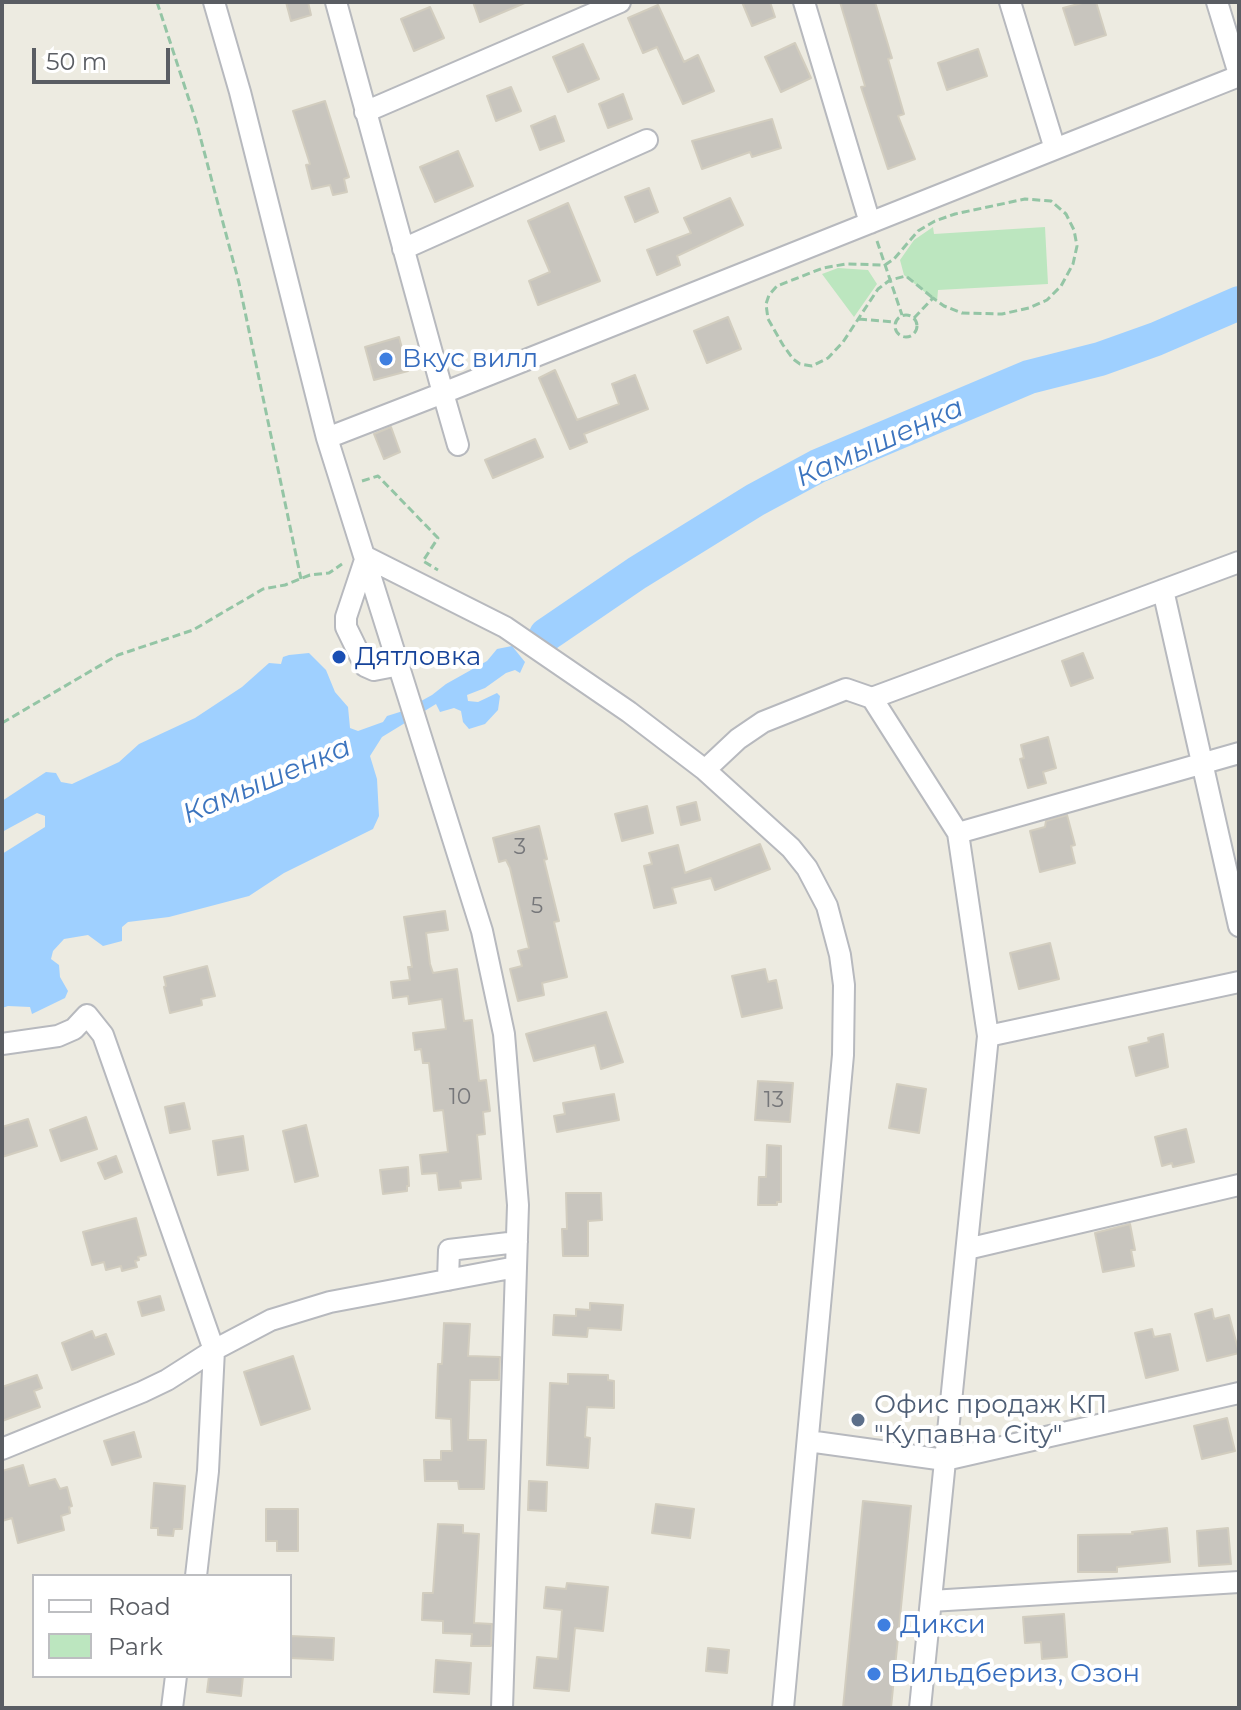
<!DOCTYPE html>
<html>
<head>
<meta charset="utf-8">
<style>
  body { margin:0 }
  #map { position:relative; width:1241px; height:1710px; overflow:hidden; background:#edebe1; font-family:Montserrat,sans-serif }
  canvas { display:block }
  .frame { position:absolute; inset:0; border:4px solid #5a5d63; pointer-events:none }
  .legend { position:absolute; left:32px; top:1574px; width:260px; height:104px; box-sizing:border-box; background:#fff; border:2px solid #bdbec1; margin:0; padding:10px 14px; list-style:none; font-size:24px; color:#5a5d63 }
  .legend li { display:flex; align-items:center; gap:16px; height:40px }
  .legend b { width:40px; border:2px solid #bdbec1 }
  .scale { position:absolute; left:32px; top:48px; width:138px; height:36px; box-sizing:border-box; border:4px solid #5a5d63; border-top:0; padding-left:10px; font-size:24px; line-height:28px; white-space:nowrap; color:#5a5d63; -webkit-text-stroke:6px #fff; paint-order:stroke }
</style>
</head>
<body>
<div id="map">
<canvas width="1241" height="1710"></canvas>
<div class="frame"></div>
<ul class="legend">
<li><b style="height:10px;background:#fff"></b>Road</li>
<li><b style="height:22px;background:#bce6bf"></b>Park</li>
</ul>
<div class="scale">50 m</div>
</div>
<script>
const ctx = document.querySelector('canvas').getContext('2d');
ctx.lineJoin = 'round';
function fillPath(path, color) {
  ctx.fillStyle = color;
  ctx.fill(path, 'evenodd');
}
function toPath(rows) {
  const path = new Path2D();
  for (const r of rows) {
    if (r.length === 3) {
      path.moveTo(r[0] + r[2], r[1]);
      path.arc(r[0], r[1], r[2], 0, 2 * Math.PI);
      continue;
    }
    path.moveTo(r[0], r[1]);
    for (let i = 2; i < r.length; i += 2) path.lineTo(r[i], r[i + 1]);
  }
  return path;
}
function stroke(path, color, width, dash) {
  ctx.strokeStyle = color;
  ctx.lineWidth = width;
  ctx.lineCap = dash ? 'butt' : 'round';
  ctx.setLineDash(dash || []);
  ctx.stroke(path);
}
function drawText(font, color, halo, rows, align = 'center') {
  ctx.font = font + ' Montserrat,sans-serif';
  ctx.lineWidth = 8;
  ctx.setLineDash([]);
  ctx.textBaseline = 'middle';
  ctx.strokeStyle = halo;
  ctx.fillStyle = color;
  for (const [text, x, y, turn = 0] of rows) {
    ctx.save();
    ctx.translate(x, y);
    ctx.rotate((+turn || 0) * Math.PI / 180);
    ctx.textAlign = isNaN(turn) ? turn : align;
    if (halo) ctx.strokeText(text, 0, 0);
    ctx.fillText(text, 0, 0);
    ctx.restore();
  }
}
fillPath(toPath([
  [933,227,934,234,1045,227,1048,284,938,290,937,302,904,275,900,260,914,240],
  [838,268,868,270,877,284,854,317,822,274]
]), '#bce6bf');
fillPath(toPath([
  [512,646,525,662,520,673,515,670,506,673,485,688,467,695,468,701,478,702,497,693,500,696,498,710,485,724,469,729,463,722,461,711,454,708,440,712,436,704,382,737,370,756,377,779,379,816,373,829,284,873,249,896,169,917,128,922,122,927,122,941,103,946,88,935,64,939,53,951,51,959,59,965,60,977,68,991,65,998,32,1014,30,1007,8,1006,2,1008,2,854,45,827,45,816,37,813,2,832,2,801,46,772,56,773,61,782,72,784,119,762,139,744,195,718,242,687,269,663,281,664,283,657,289,655,309,653,326,670,335,692,348,707,350,728,358,731,383,722,387,716,403,711,432,695,446,684,487,661,497,649]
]), '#9fd0ff');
stroke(toPath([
  [546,635,637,573,755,500,818,466,1029,377,1100,359,1156,339,1239,303]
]), '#9fd0ff', 34);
const building = toPath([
  [286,2,308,2,311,15,291,21,286,2],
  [473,2,527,2,480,22,473,2],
  [742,2,770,2,775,17,752,26,742,2],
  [840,2,875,2,892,58,888,59,904,114,898,116,915,159,888,169,861,87,865,86,840,2],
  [1086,2,1096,2,1106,35,1075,45,1063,8,1086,2],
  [658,5,684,62,698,55,714,91,683,104,657,47,643,53,628,18,658,5],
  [430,7,444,38,414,51,401,19,430,7],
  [795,43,811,78,781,92,765,57,795,43],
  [583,44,599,79,568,92,553,57,583,44],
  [978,49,987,76,947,90,938,63,978,49],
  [511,87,521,111,496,121,487,96,511,87],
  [623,94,632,119,608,128,599,104,623,94],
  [325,101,349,177,344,179,347,192,333,195,330,185,312,189,306,165,310,164,293,111,325,101],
  [555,116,564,141,540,150,531,126,555,116],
  [772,119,781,148,752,157,750,152,702,169,692,141,772,119],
  [458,151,473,186,435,202,420,167,458,151],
  [649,188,658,212,635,222,625,197,649,188],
  [730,198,743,225,677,256,680,265,657,275,647,250,691,233,684,218,730,198],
  [568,203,600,281,538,305,529,281,550,272,528,221,568,203],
  [728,317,741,349,707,363,694,331,728,317],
  [399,337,408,371,374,380,365,347,399,337],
  [555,370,577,420,619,404,612,384,635,375,648,409,584,434,587,442,570,449,539,378,555,370],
  [391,427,400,452,384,459,374,434,391,427],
  [535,439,543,457,493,478,485,460,535,439],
  [1083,653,1093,678,1071,686,1062,661,1083,653],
  [1048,737,1056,768,1043,772,1046,783,1028,788,1020,759,1024,758,1021,745,1048,737],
  [696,802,700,820,681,825,677,807,696,802],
  [647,806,653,833,622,841,615,814,647,806],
  [1067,815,1075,845,1071,846,1075,863,1040,872,1030,831,1045,827,1046,821,1067,815],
  [539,826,547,859,544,860,559,921,554,922,567,977,542,983,544,995,518,1001,510,969,522,966,518,951,529,948,510,868,506,860,499,862,493,838,539,826],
  [760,844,770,869,715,890,711,878,672,888,676,903,654,908,644,866,652,864,649,853,678,845,685,873,760,844],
  [445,911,448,930,426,933,430,964,433,973,457,969,464,1021,472,1020,479,1081,486,1080,490,1111,483,1112,485,1134,477,1135,481,1179,460,1181,461,1188,439,1190,437,1173,422,1174,420,1155,448,1152,443,1110,434,1111,429,1063,423,1063,421,1049,415,1050,413,1033,446,1029,442,999,409,1004,408,996,393,998,391,982,410,980,408,967,412,967,404,917,445,911],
  [1050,943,1059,979,1019,989,1010,953,1050,943],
  [207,966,215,996,201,999,202,1005,170,1013,164,987,166,986,164,977,207,966],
  [765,969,768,982,776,980,782,1008,742,1017,732,976,765,969],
  [606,1012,623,1062,601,1069,595,1045,534,1061,526,1034,606,1012],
  [1163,1034,1168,1067,1136,1076,1129,1047,1149,1042,1148,1038,1163,1034],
  [758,1081,793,1083,790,1122,755,1120,758,1081],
  [897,1084,926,1089,919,1133,889,1128,897,1084],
  [614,1094,619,1120,557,1132,554,1116,565,1114,563,1103,614,1094],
  [184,1103,190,1129,170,1133,165,1107,184,1103],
  [86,1117,97,1149,61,1161,50,1130,86,1117],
  [28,1119,37,1146,2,1157,2,1127,28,1119],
  [306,1125,318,1176,295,1182,283,1131,306,1125],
  [1186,1129,1194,1162,1173,1167,1172,1163,1162,1166,1155,1137,1186,1129],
  [243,1136,248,1170,218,1175,213,1141,243,1136],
  [767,1145,781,1146,781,1202,777,1202,777,1205,758,1205,759,1177,766,1177,767,1145],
  [116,1156,122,1172,105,1179,98,1163,116,1156],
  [408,1167,409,1186,407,1186,407,1191,383,1194,380,1170,408,1167],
  [566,1193,601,1193,602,1220,588,1221,588,1256,563,1256,562,1229,567,1229,566,1193],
  [136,1218,146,1255,138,1257,139,1260,135,1261,137,1267,122,1271,121,1266,106,1270,104,1262,92,1265,83,1232,136,1218],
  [1130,1224,1135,1250,1131,1250,1134,1266,1103,1272,1095,1233,1130,1224],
  [160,1296,164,1310,142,1316,138,1302,160,1296],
  [590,1303,623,1305,621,1330,588,1328,587,1337,553,1335,554,1315,576,1316,576,1309,590,1310,590,1303],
  [1212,1309,1214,1319,1229,1315,1239,1353,1207,1361,1195,1314,1212,1309],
  [444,1323,470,1324,468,1356,500,1357,499,1380,470,1380,468,1440,486,1440,484,1489,459,1489,458,1481,425,1481,424,1460,441,1460,441,1451,452,1451,451,1419,436,1418,438,1364,442,1364,444,1323],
  [1152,1329,1154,1337,1170,1334,1178,1370,1146,1378,1135,1333,1152,1329],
  [92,1331,95,1338,106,1334,114,1354,72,1370,62,1343,92,1331],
  [293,1356,310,1409,261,1425,244,1372,293,1356],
  [568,1374,608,1375,608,1380,614,1381,614,1408,587,1407,585,1437,590,1438,588,1468,547,1465,550,1383,568,1384,568,1374],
  [37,1375,42,1388,34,1391,40,1407,2,1421,2,1387,37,1375],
  [1227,1418,1235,1451,1202,1459,1194,1426,1227,1418],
  [134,1432,141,1457,112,1465,104,1441,134,1432],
  [23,1465,29,1486,55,1479,60,1489,67,1487,72,1506,69,1507,70,1513,61,1516,64,1530,18,1543,12,1518,2,1521,2,1471,23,1465],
  [529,1481,547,1482,546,1511,528,1510,529,1481],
  [154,1483,185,1486,182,1529,174,1529,173,1536,158,1535,158,1528,151,1528,154,1483],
  [863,1501,911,1506,891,1708,843,1708,863,1501],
  [656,1504,694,1509,690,1538,652,1533,656,1504],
  [266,1509,298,1509,298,1551,277,1551,277,1541,266,1541,266,1509],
  [438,1524,463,1525,463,1533,479,1534,474,1623,492,1624,491,1646,471,1646,472,1634,443,1633,443,1621,422,1620,423,1593,433,1593,438,1524],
  [1167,1528,1170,1562,1117,1567,1117,1572,1078,1572,1078,1535,1133,1534,1132,1532,1167,1528],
  [1228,1528,1231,1564,1199,1566,1197,1531,1228,1528],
  [567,1583,608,1587,603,1631,575,1628,569,1691,534,1688,537,1657,558,1659,562,1610,544,1608,546,1587,566,1589,567,1583],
  [1064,1614,1067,1657,1042,1659,1041,1642,1025,1643,1023,1617,1064,1614],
  [290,1636,334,1638,333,1660,290,1658,290,1636],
  [708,1648,729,1650,727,1673,706,1671,708,1648],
  [436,1660,471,1663,469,1694,434,1692,436,1660],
  [209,1676,243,1676,241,1696,207,1692,209,1676]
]);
fillPath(building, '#c8c5be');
stroke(building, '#d2cdbf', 2);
const minor = toPath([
  [214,2,240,92,327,438,482,931,504,1034,518,1205,502,1708],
  [804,2,870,223],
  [1217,2,1239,74],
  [365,112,620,2],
  [1055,149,1239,76],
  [403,249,647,140],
  [327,438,443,393,336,2],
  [458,445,443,393,1055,149,1010,2],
  [366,557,505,627,629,712,705,770,791,848,807,868,827,906,840,955,844,985,843,1055,783,1708],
  [366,557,346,617,346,627,365,666,374,670,400,665],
  [1163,590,1239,926],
  [705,770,738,739,763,722,846,689,872,698],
  [958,833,1239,753],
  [988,1036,1239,982],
  [2,1044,58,1036,74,1029,87,1015,103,1035,214,1350,208,1471,196,1576],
  [967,1249,1239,1185],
  [448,1280,449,1250,517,1242],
  [808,1441,945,1460,1239,1393],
  [2,1449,142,1392,167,1380,214,1350,271,1320,330,1302,516,1267],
  [931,1601,1239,1582],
  [172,1708,176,1676],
  [920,1708,988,1036,958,833,872,698,1239,562]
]);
stroke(minor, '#b7b9be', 24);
stroke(toPath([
  [157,2,196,121,239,283,301,579],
  [877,241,902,315],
  [906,326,11],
  [914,318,933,298,944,306,962,313,1002,314,1029,308,1047,300,1061,286,1073,264,1077,246,1074,230,1066,214,1051,201,1025,199,955,214,935,221,918,231,894,259,885,265,846,264,823,268,777,286,769,295,766,304,768,319,783,345,793,359,800,364,812,366,828,358,843,342,878,289,890,280,906,276,933,298],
  [859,319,895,322],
  [362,481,378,476,438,538,423,561,438,570],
  [2,723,118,655,193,630,263,589,285,585,310,575,329,573,342,564]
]), '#94c5a5', 3, [8, 4]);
stroke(minor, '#fff', 20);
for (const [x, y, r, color] of [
  [386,359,8,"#3f7fe0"],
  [339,657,8,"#1a4fb4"],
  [858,1420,8,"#5c6f8a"],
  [884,1625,8,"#3f7fe0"],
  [874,1674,8,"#3f7fe0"]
]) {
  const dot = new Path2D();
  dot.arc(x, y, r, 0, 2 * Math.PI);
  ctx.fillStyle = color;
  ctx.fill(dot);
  stroke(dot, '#fff', 3);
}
drawText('22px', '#76777a', null, [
  ["3",520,848],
  ["5",537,907],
  ["10",460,1098],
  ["13",774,1101]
]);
drawText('26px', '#366cbe', '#fff', [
  ["Вкус вилл",402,359],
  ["Дикси",900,1625],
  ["Вильдбериз, Озон",890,1674]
], 'left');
drawText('26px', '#164399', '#fff', [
  ["Дятловка",355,657]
], 'left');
drawText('26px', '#4e5e75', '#fff', [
  ["Офис продаж КП",874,1405],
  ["\"Купавна City\"",874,1435]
], 'left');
drawText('italic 28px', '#3c74be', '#fff', [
  ["Камышенка",880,443,-24],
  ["Камышенка",267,781,-23]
]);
</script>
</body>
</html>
